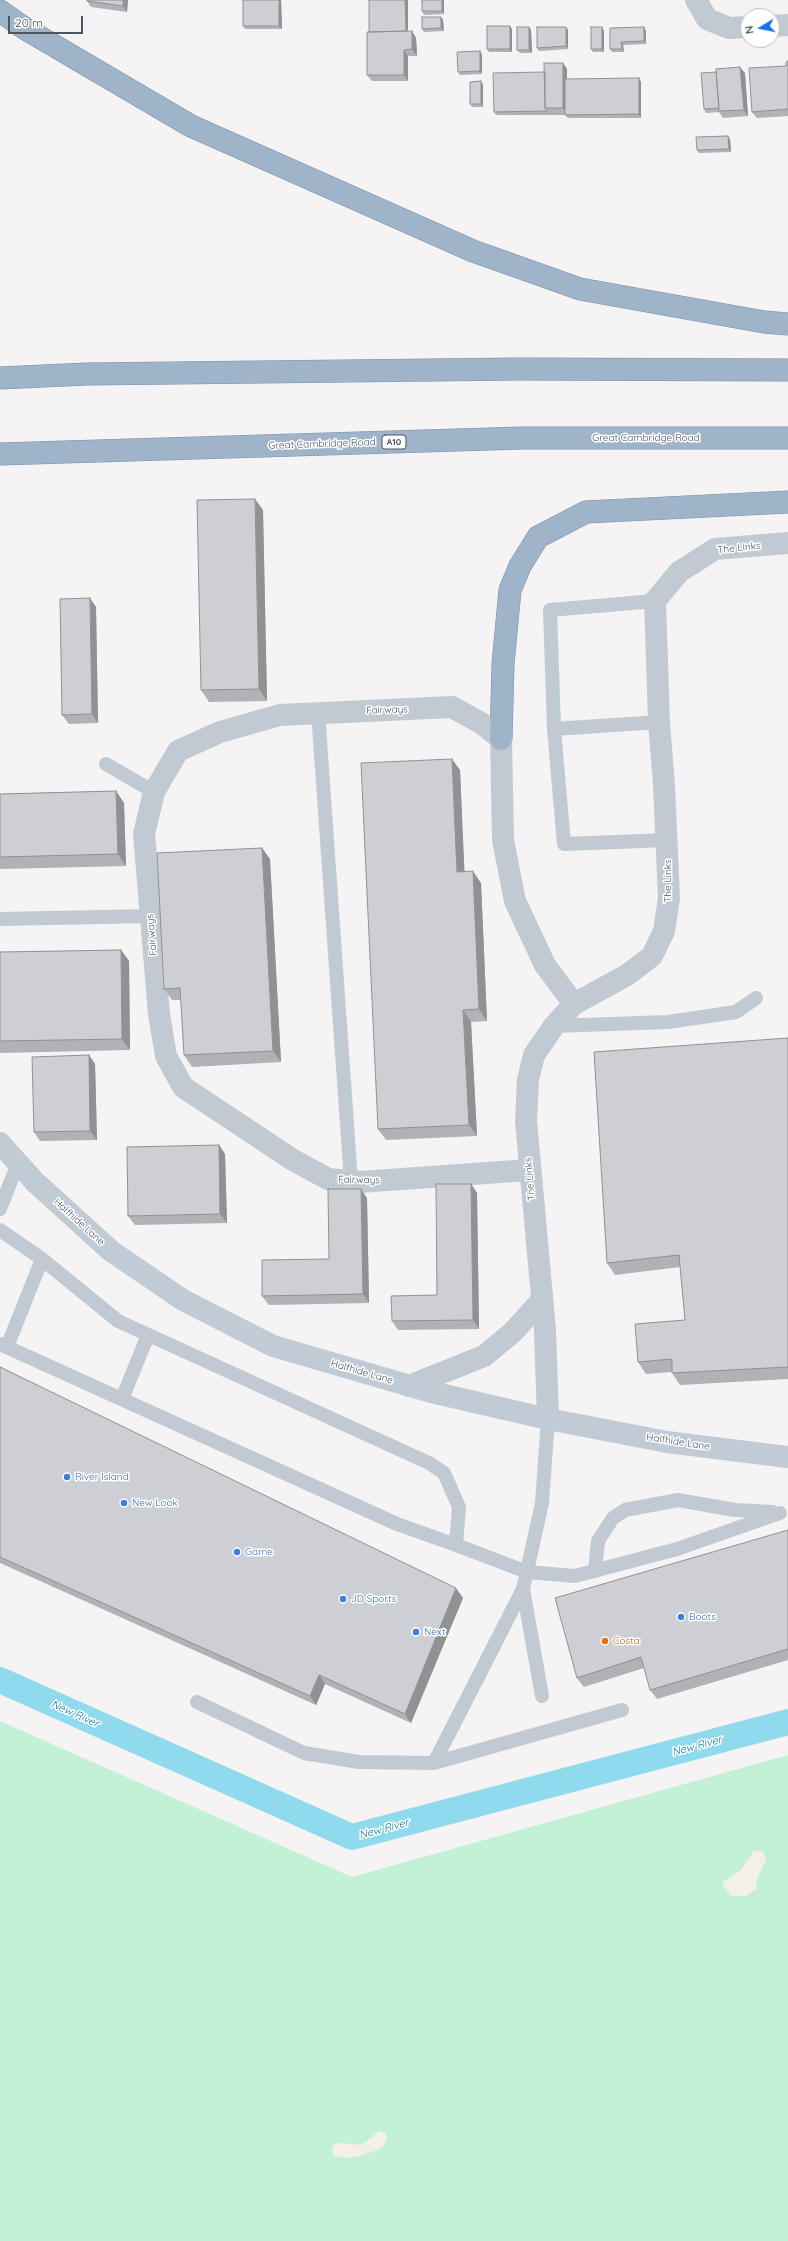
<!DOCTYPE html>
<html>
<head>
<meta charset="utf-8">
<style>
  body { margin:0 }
  #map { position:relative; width:788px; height:2241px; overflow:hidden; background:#f5f3f3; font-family:Quicksand,sans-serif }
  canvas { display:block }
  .north { position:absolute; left:740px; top:8px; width:40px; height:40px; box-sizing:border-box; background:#fff; border:1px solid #b7bbc0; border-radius:50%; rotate:260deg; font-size:11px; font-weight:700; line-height:16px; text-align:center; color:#4a5661 }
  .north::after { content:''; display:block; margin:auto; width:14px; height:18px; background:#1a73e8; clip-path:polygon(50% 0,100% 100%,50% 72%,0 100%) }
  .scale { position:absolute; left:8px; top:16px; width:75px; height:18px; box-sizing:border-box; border:2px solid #4a5661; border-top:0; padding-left:5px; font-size:12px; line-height:14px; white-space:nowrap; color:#4a5661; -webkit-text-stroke:3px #fff; paint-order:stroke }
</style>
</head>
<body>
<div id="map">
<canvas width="788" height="2241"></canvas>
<div class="north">N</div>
<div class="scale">20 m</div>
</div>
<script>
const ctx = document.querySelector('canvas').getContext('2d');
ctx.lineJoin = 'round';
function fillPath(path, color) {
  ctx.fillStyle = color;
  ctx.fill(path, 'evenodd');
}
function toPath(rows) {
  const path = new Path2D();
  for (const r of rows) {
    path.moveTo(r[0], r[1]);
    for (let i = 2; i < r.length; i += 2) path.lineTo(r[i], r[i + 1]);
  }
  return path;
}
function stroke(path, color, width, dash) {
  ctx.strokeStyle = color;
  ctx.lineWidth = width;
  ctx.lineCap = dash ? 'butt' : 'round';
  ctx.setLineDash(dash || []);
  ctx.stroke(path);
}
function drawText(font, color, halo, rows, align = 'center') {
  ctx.font = font + ' Quicksand,sans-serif';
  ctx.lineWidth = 3;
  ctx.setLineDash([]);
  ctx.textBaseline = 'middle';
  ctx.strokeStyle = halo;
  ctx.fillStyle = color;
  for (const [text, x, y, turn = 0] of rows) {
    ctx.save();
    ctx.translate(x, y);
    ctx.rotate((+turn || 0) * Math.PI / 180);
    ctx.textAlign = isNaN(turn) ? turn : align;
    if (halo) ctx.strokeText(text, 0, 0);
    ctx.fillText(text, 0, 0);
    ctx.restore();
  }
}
fillPath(toPath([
  [0,1721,352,1877,788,1755,788,2241,0,2241]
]), '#c3f1d5');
fillPath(toPath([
  [754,1851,763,1851,766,1859,757,1879,756,1889,746,1896,732,1896,723,1887,723,1882,740,1871],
  [379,2131,385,2132,387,2138,384,2145,377,2150,360,2156,346,2158,335,2156,332,2152,333,2145,340,2143,362,2145]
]), '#f5f0e5');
stroke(toPath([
  [0,1680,352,1837,788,1722]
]), '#90daee', 26);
const trunk = toPath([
  [0,11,24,28,191,126,473,251,580,289,764,322,788,324],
  [0,378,87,374,519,369,788,370],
  [0,454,522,438,788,438],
  [501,739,503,664,510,590,520,566,538,537,586,512,788,502]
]);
stroke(trunk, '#7690ad', 23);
stroke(toPath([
  [655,601,550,610,554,729,564,844,667,840],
  [318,712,351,1181],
  [554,729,659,722],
  [106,764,154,792],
  [0,919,151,916],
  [554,1026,668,1022,736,1012,756,998],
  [0,1209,18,1163],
  [0,1230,42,1259,118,1321,429,1463,444,1473,459,1507,456,1545,397,1524,0,1344],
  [7,1347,42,1259],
  [122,1399,148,1335],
  [456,1545,527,1572,575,1576,677,1549,780,1513],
  [595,1571,598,1541,613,1518,625,1510,678,1500,735,1510,773,1512],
  [523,1589,542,1696],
  [197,1702,304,1753,359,1762,434,1763,523,1589,542,1503,548,1419],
  [434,1763,622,1710]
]), '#c1cad2', 14);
stroke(toPath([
  [696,0,707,19,729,28,748,27],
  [772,26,788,25],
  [529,1170,360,1182,328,1179,293,1160,183,1087,166,1056,159,1014,144,834,154,792,178,751,220,732,280,715,452,707,481,723,501,739,503,840,515,901,545,965,574,1004],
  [409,1386,484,1356,513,1332,542,1300],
  [548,1419,545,1330,526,1121,528,1080,534,1055,554,1026,574,1004,627,975,652,956,664,931,669,898,664,785,659,722,655,601,679,572,715,549,788,543]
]), '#c1cad2', 22);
stroke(toPath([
  [0,1143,35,1182,111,1251,183,1300,273,1346,431,1392,548,1419,667,1442,788,1457]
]), '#c1cbd6', 22);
stroke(trunk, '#9fb4c9', 22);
fillPath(toPath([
  [87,0,128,0,127,12,91,7,87,1],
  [243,0,281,0,282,29,245,29,243,26],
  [422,0,444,0,444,14,424,15,422,11],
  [441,17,443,20,444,31,424,32,422,29],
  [529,27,531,30,532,53,520,53,517,50],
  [566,27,568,30,568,49,539,51,537,48],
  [602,27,604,31,604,52,593,52,591,49],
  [610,28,646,31,646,44,623,45,624,52,612,52,610,49],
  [512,29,512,52,489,52,487,49],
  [408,31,412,31,416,38,417,56,408,56,408,81,372,81,367,75],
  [480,51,482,55,482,74,460,75,458,72],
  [788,61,788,116,757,118,752,112,786,66],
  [563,63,567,69,567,79,641,82,641,118,568,118,565,115,496,115,494,112,545,72],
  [745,73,748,116,723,118,719,112,706,113,704,109],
  [483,85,483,107,472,107,470,104],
  [728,136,730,139,731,152,699,153,697,150],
  [263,510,267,701,209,702,201,690],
  [96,607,98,723,69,724,62,715],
  [460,770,464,872,481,883,487,1021,471,1022,477,1136,386,1140,378,1129],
  [116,791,124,803,126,866,0,869,0,794],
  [262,848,270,859,281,1062,192,1067,184,1055,181,1000,172,1000,164,989],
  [121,950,129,961,130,1050,0,1053,0,952],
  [788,1038,788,1379,680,1385,672,1373,672,1372,646,1374,638,1362,685,1320,680,1267,615,1275,607,1263],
  [89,1055,95,1064,97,1140,40,1141,34,1132],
  [219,1145,225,1154,227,1223,135,1225,128,1216],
  [471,1184,477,1193,479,1329,398,1330,392,1321,437,1295],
  [367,1198,369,1303,269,1305,262,1296,329,1259],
  [0,1367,463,1598,411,1723,325,1684,316,1705,0,1563],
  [788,1530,788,1660,657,1699,650,1690,644,1668,584,1687,577,1678]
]), '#b0b2b7');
fillPath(toPath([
  [123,0,128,0,127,12,123,6],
  [279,0,281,0,282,29,279,26],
  [405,0,408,0,408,37,406,34],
  [442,0,444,0,444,14,442,11],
  [441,17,443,20,444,31,441,28],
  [510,26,512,29,512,52,510,49],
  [529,27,531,30,532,53,529,50],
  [566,27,568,30,568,49,566,46],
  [602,27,604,31,604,52,602,49],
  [644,27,646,31,646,44,644,41],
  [412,31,416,38,417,56,412,49],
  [621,42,623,45,624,52,622,49],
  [404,50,408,56,408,81,404,75],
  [480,51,482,55,482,74,480,71],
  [563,63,567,69,567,115,563,108],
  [740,67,745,73,748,116,744,110],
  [639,78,641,82,641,118,639,114],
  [481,81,483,85,483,107,481,104],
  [728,136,730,139,731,152,729,149],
  [255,499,263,510,267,701,259,689],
  [90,598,96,607,98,723,92,714],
  [452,759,460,770,465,883,457,872],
  [116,791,124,803,126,866,118,854],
  [262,848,270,859,281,1062,273,1051],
  [473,871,481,883,487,1021,479,1009],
  [121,950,129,961,130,1050,122,1039],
  [463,1010,471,1022,477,1136,469,1125],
  [89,1055,95,1064,97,1140,90,1131],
  [219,1145,225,1154,227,1223,220,1214],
  [471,1184,477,1193,479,1329,473,1320],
  [361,1189,367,1198,369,1303,363,1294],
  [456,1588,463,1598,411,1723,405,1714],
  [319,1675,325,1684,316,1705,310,1696]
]), '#909195');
const building = toPath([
  [87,0,123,0,123,6,87,1,87,0],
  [243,0,279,0,279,26,243,26,243,0],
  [369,0,405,0,406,31,369,32,369,0],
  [422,0,442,0,442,11,422,11,422,0],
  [422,17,441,17,441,28,422,29,422,17],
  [487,26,510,26,510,49,487,49,487,26],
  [517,27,529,27,529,50,517,50,517,27],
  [537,27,566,27,566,46,537,48,537,27],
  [591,27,602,27,602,49,591,49,591,27],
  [644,27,644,41,621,42,622,49,610,49,610,28,644,27],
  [412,31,412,49,404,50,404,75,367,75,367,32,412,31],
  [480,51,480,71,458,72,457,52,480,51],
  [788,61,788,109,752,112,749,68,786,66,786,62,788,61],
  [544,63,563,63,563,108,545,108,544,63],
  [740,67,744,110,719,111,716,69,740,67],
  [545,72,545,108,547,111,494,112,493,73,545,72],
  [716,72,719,108,704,109,701,73,716,72],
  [639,78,639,114,565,115,565,79,639,78],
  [481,81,481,104,470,104,470,82,481,81],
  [728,136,729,149,697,150,696,137,728,136],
  [255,499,259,689,201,690,197,500,255,499],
  [90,598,92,714,62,715,60,599,90,598],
  [452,759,457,872,473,871,479,1009,463,1010,469,1125,378,1129,361,763,452,759],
  [116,791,118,854,0,857,0,794,116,791],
  [262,848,273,1051,184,1055,180,988,164,989,157,853,262,848],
  [121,950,122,1039,0,1041,0,952,121,950],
  [788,1038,788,1367,672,1373,672,1359,638,1362,635,1324,685,1320,679,1255,607,1263,594,1052,788,1038],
  [89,1055,90,1131,34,1132,32,1057,89,1055],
  [219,1145,220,1214,128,1216,127,1147,219,1145],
  [436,1184,471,1184,473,1320,392,1321,391,1296,437,1295,436,1184],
  [328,1189,361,1189,363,1294,262,1296,262,1260,329,1259,328,1189],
  [0,1367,456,1588,405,1714,319,1675,310,1696,0,1557,0,1367],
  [788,1530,788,1649,650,1690,641,1657,577,1678,555,1598,788,1530]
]);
fillPath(building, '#cdcfd5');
stroke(building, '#909195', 1);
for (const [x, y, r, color] of [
  [67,1477,4,"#3f7fe0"],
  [124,1503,4,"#3f7fe0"],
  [237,1552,4,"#3f7fe0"],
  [343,1599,4,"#3f7fe0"],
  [681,1617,4,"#3f7fe0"],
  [416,1632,4,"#3f7fe0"],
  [605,1641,4,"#e8710a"]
]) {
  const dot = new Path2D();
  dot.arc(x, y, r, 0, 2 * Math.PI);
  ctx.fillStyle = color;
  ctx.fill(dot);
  stroke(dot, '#fff', 1.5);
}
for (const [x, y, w] of [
  [394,442,24]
]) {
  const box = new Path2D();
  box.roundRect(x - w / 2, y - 7, w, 14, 3);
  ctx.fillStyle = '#fff';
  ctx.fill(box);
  stroke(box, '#4a5661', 1);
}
drawText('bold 9px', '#4a5661', null, [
  ["A10",394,442]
]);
drawText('10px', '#4a5661', '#fff', [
  ["Great Cambridge Road",646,438],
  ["Great Cambridge Road",322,444,-2],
  ["The Links",739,548,-6],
  ["Fairways",387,710,-2],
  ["The Links",668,881,-90],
  ["Fairways",152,935,-95],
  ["The Links",530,1179,-95],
  ["Fairways",359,1180,1],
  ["Halfhide Lane",79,1222,42],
  ["Halfhide Lane",362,1372,16],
  ["Halfhide Lane",678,1442,9]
]);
drawText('10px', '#366cbe', '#fff', [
  ["River Island",75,1477],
  ["New Look",132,1503],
  ["Game",245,1552],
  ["JD Sports",351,1599],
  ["Boots",689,1617],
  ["Next",424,1632]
], 'left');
drawText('10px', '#c56008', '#fff', [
  ["Costa",613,1641]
], 'left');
drawText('italic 11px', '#0c7c9b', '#fff', [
  ["New River",75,1714,24],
  ["New River",697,1746,-15],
  ["New River",384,1829,-15]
]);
</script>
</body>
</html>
